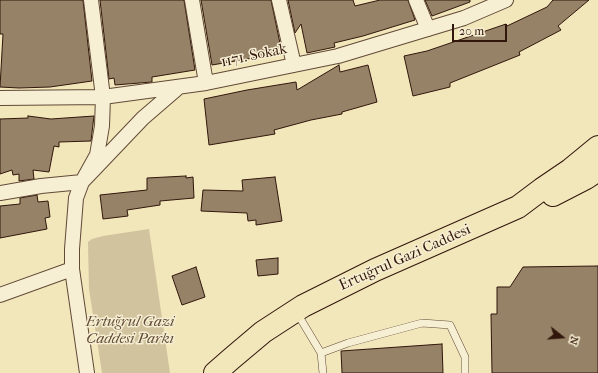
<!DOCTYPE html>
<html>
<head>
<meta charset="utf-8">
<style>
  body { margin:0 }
  #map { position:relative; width:598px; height:373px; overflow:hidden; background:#f2e6bb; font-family:"IM FELL French Canon",serif }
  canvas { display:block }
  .north { position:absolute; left:542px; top:317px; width:40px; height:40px; -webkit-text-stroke:3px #f7efd3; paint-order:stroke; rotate:107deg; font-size:11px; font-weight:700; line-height:16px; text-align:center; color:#31160b }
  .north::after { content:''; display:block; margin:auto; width:14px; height:18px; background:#31160b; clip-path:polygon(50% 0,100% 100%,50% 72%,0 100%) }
  .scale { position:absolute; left:452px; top:24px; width:55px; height:18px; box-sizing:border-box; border:2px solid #31160b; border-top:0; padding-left:5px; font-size:12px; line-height:14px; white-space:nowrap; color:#31160b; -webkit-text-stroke:3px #f7efd3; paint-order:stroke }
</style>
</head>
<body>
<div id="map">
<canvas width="598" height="373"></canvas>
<div class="north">N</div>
<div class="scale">20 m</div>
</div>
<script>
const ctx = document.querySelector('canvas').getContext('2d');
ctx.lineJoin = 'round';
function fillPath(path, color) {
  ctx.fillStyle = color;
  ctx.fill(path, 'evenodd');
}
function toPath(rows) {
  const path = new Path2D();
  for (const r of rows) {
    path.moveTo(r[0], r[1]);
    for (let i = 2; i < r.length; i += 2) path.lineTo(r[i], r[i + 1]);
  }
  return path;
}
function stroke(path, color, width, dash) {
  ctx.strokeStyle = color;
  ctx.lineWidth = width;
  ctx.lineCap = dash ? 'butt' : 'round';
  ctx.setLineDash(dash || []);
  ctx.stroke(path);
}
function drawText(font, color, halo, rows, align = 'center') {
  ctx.font = font + ' "IM FELL French Canon",serif';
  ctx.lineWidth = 3;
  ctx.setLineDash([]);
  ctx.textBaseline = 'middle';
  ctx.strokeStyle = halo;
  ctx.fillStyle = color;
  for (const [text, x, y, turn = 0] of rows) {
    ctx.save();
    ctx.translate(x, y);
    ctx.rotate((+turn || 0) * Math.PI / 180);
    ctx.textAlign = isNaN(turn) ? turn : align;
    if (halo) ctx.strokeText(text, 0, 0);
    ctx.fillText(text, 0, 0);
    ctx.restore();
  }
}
fillPath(toPath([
  [149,229,170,373,102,373,89,289,88,242,92,239,103,236]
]), '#d1c39d');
const building = toPath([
  [0,0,83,0,92,81,50,87,19,88,0,87,3,34,0,34,0,0],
  [100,0,184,0,195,70,152,77,152,82,115,85,114,78,109,79,100,0],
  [201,0,271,0,282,53,212,65,201,0],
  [288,0,353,0,355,6,380,0,408,0,415,20,363,36,334,43,335,47,307,53,301,24,295,33,288,0],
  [425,0,470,0,470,2,432,16,425,0],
  [553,0,589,0,558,26,561,30,519,52,520,55,450,83,450,87,413,96,404,56,427,51,506,24,507,26,547,7,553,0],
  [339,65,340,72,368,65,377,102,342,112,342,114,311,120,274,130,275,134,209,145,204,99,247,90,296,82,297,90,339,65],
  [28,116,51,119,94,116,91,141,59,142,59,147,54,146,49,172,33,170,34,179,19,181,19,174,13,175,12,170,0,174,0,119,28,118,28,116],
  [186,176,186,178,193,177,194,198,160,201,160,205,127,210,128,216,103,219,100,195,147,190,147,178,186,176],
  [275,177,282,221,256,225,256,220,248,221,247,213,201,211,203,190,243,191,242,180,275,177],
  [37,195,38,202,48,201,50,217,45,218,47,229,0,238,0,206,20,204,20,198,37,195],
  [278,258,278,274,258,276,256,260,278,258],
  [598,266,598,373,492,373,491,314,497,314,497,287,510,287,523,267,598,266],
  [196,267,205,297,182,305,172,276,196,267],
  [442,344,443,373,342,373,341,351,442,344]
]);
fillPath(building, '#958267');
stroke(building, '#31160b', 1);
const lane = toPath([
  [297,313,321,353,323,373],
  [321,353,348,343,422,323,450,325,465,357,465,373]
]);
const street = toPath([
  [192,0,206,83],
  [279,0,294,65],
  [416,0,428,29],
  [0,98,103,97,206,83,338,56,464,18,506,0],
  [0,193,41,186,82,182,143,118,179,87],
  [0,295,72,269],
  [87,373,72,269,72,249,76,198,82,182,97,155,102,126,103,97,91,0]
]);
const primary = toPath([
  [553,195,586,178,598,170],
  [215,373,231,359,263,332,303,306,375,270,518,207,542,189,570,170,598,147]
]);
stroke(lane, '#614a37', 8);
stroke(street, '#614a37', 16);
stroke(primary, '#31160b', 24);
stroke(lane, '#f7efd3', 7);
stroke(street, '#f7efd3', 14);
stroke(primary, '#f2e6bb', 22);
drawText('15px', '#31160b', '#f7efd3', [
  ["1171. Sokak",254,56,-12],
  ["Ertuğrul Gazi Caddesi",405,258,-24]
]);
drawText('italic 15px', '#614a37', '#f7efd3', [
  ["Ertuğrul Gazi",130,322],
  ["Caddesi Parkı",130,339]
]);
</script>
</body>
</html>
